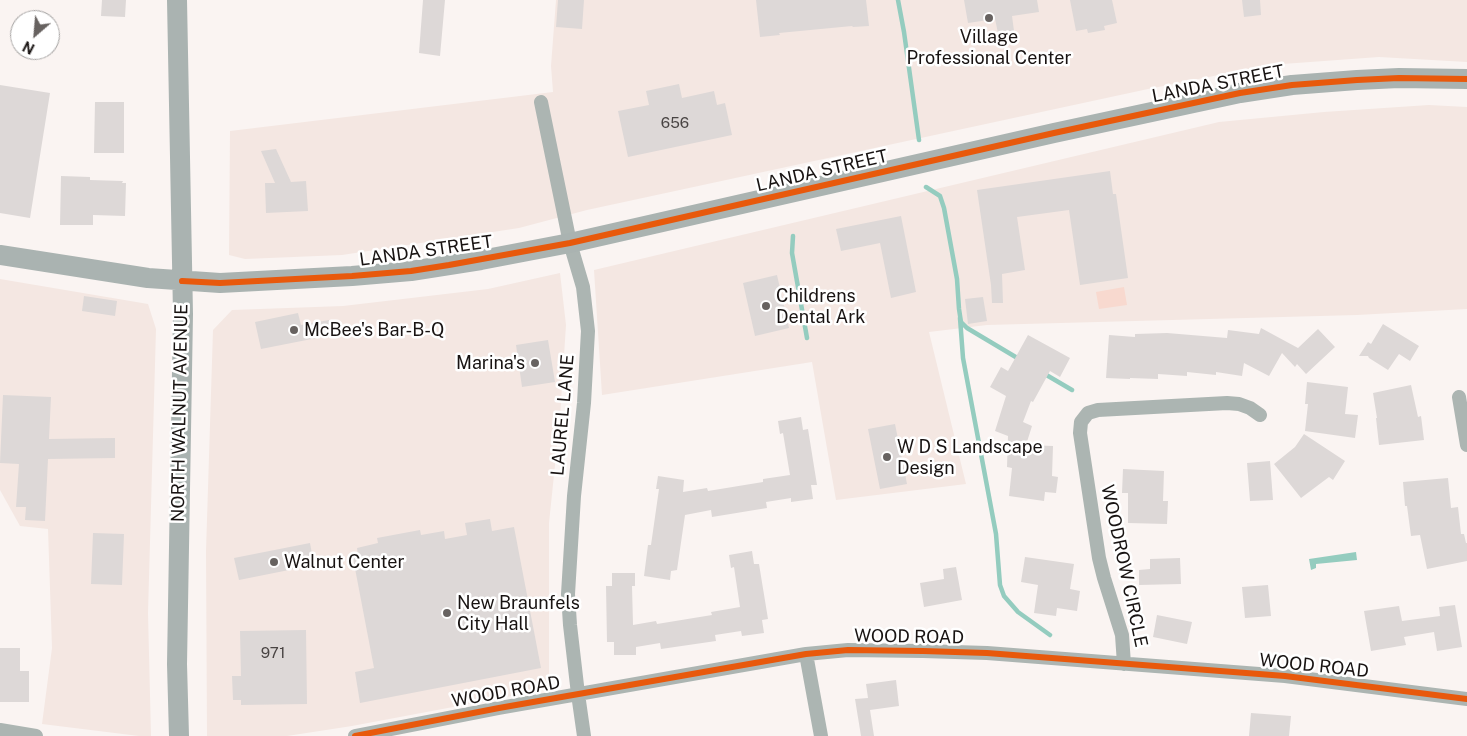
<!DOCTYPE html>
<html>
<head>
<meta charset="utf-8">
<style>
  body { margin:0 }
  #map { position:relative; width:1467px; height:736px; overflow:hidden; background:#faf4f2; font-family:"Public Sans",sans-serif }
  canvas { display:block }
  .north { position:absolute; left:10px; top:10px; width:50px; height:50px; box-sizing:border-box; background:#fff; border:1px solid #a3a1a0; border-radius:50%; rotate:207deg; font-size:14px; font-weight:700; line-height:20px; text-align:center; color:#181312 }
  .north::after { content:''; display:block; margin:auto; width:18px; height:22px; background:#676260; clip-path:polygon(50% 0,100% 100%,50% 72%,0 100%) }
</style>
</head>
<body>
<div id="map">
<canvas width="1467" height="736"></canvas>
<div class="north">N</div>
</div>
<script>
const ctx = document.querySelector('canvas').getContext('2d');
ctx.lineJoin = 'round';
function fillPath(path, color) {
  ctx.fillStyle = color;
  ctx.fill(path, 'evenodd');
}
function toPath(rows) {
  const path = new Path2D();
  for (const r of rows) {
    path.moveTo(r[0], r[1]);
    for (let i = 2; i < r.length; i += 2) path.lineTo(r[i], r[i + 1]);
  }
  return path;
}
function stroke(path, color, width, dash) {
  ctx.strokeStyle = color;
  ctx.lineWidth = width;
  ctx.lineCap = dash ? 'butt' : 'round';
  ctx.setLineDash(dash || []);
  ctx.stroke(path);
}
function drawText(font, color, halo, rows, align = 'center') {
  ctx.font = font + ' "Public Sans",sans-serif';
  ctx.lineWidth = 5;
  ctx.setLineDash([]);
  ctx.textBaseline = 'middle';
  ctx.strokeStyle = halo;
  ctx.fillStyle = color;
  for (const [text, x, y, turn = 0] of rows) {
    ctx.save();
    ctx.translate(x, y);
    ctx.rotate((+turn || 0) * Math.PI / 180);
    ctx.textAlign = isNaN(turn) ? turn : align;
    if (halo) ctx.strokeText(text, 0, 0);
    ctx.fillText(text, 0, 0);
    ctx.restore();
  }
}
fillPath(toPath([
  [556,0,1467,0,1467,62,1379,57,1269,65,1148,89,587,210,519,228,342,255,245,259,229,255,230,131,553,92,551,66],
  [1429,105,1467,107,1467,309,1357,315,987,325,929,332,966,484,836,500,812,362,602,395,594,270,1219,122,1324,112],
  [560,273,566,325,560,417,549,523,549,689,352,726,287,736,207,736,206,551,213,330,232,310,343,306,488,289],
  [0,279,148,304,156,329,148,613,151,736,139,736,42,724,52,648,48,529,20,526,0,490]
]), '#f4e7e2');
fillPath(toPath([
  [1124,287,1127,305,1099,309,1096,292]
]), '#f8d9cf');
fillPath(toPath([
  [1356,552,1357,560,1316,564,1316,568,1311,570,1309,559]
]), '#94ccbf');
stroke(toPath([
  [898,0,904,32,919,140],
  [926,187,940,196,944,208,957,279,959,309,961,322,967,328,1019,359],
  [793,236,792,253,807,338],
  [960,318,963,358,996,534,1000,585,1004,596,1018,612,1050,635],
  [1043,373,1072,390]
]), '#94ccbf', 4.5);
fillPath(toPath([
  [102,0,126,0,125,17,101,16],
  [423,0,445,0,440,56,419,53],
  [558,0,584,0,582,29,556,27],
  [756,0,866,0,869,26,853,27,852,26,779,33,780,35,760,37],
  [964,0,1037,0,1039,12,1012,16,1014,31,998,33,995,19,968,23],
  [1070,0,1112,0,1117,23,1104,26,1105,30,1088,33,1087,29,1076,31],
  [1242,0,1260,0,1261,15,1244,17],
  [679,84,682,98,714,91,717,105,725,103,732,135,628,157,618,111,649,105,646,91],
  [0,85,50,93,30,218,0,213],
  [95,102,124,102,124,153,94,153],
  [276,149,291,182,306,181,308,211,266,213,265,183,275,183,261,151],
  [1110,171,1113,194,1116,194,1128,278,1080,285,1069,210,1017,217,1025,270,1002,274,1003,303,992,303,991,285,977,190],
  [61,176,90,177,90,180,123,181,122,183,126,183,125,216,93,215,93,225,60,225],
  [901,216,916,292,891,298,880,243,841,251,836,229],
  [777,275,789,328,755,336,743,283],
  [84,296,117,301,115,316,82,311],
  [983,297,987,321,968,324,965,299],
  [298,313,301,325,329,320,332,335,261,349,255,322],
  [1383,324,1419,346,1410,361,1399,354,1388,370,1369,358,1368,356,1359,356,1368,342,1371,344],
  [1261,328,1298,348,1318,329,1335,347,1306,374,1297,364,1295,367,1282,353,1269,376,1244,363,1242,376,1216,372,1216,375,1187,372,1187,376,1158,374,1158,379,1130,378,1130,379,1106,378,1109,335,1135,337,1135,334,1167,333,1227,338,1228,330,1259,334],
  [1028,335,1070,358,1060,377,1050,371,1033,402,1031,401,1023,422,1032,426,1026,445,1053,446,1052,476,1058,477,1056,493,1045,492,1044,501,1009,496,1012,468,1007,467,1008,436,995,431,1006,396,990,387,1001,367,1008,371],
  [548,340,555,382,522,387,516,345],
  [1307,382,1348,387,1345,414,1358,415,1355,438,1305,431,1308,404,1305,404],
  [1411,385,1418,417,1421,416,1424,440,1379,445,1376,418,1377,418,1373,393],
  [3,395,51,397,49,439,115,438,115,458,48,459,45,521,25,520,26,507,16,507,19,464,0,463],
  [801,417,803,430,808,429,817,485,811,485,813,499,791,502,791,498,766,502,767,508,712,517,711,510,685,515,677,570,671,571,670,580,644,576,648,545,651,545,659,489,656,489,658,476,684,480,683,492,707,488,708,491,763,482,763,479,790,475,783,433,780,434,778,421],
  [895,424,907,484,880,489,868,429],
  [1304,434,1345,461,1333,480,1329,477,1301,498,1274,464,1295,447],
  [1270,461,1273,500,1250,501,1247,463],
  [1123,469,1164,471,1163,501,1168,501,1167,524,1128,523,1128,493,1122,493],
  [1448,478,1451,508,1458,507,1461,534,1464,534,1466,543,1467,543,1467,561,1427,569,1420,535,1411,536,1407,506,1405,506,1403,482],
  [490,519,492,531,514,527,541,668,360,703,355,672,374,668,353,558,358,556,357,548,378,543,377,538,420,530,421,535,444,531,445,539,467,535,465,523],
  [93,533,124,534,122,585,91,584],
  [310,543,314,565,239,580,234,558],
  [752,551,754,564,759,564,768,619,762,620,764,633,742,636,741,631,715,635,716,641,661,649,660,643,636,647,636,655,614,655,614,642,607,642,606,586,612,586,612,573,635,573,635,586,632,586,633,625,656,621,657,624,712,615,711,612,740,607,734,567,731,568,729,555],
  [1025,557,1074,564,1070,589,1080,591,1077,611,1057,608,1056,616,1034,613,1038,585,1021,582],
  [1180,558,1181,584,1139,585,1139,570,1150,569,1150,559],
  [956,567,962,600,924,607,920,583,944,579,943,569],
  [1268,585,1271,616,1245,618,1242,587],
  [1455,605,1462,647,1437,651,1434,632,1404,637,1406,645,1371,651,1364,611,1399,606,1402,621,1440,616,1439,607],
  [1157,615,1192,622,1187,644,1153,637],
  [306,630,307,704,241,705,241,700,233,700,232,676,241,676,240,631],
  [0,648,20,648,20,671,29,671,29,702,0,702],
  [896,680,899,706,870,710,874,736,861,736,855,699,868,698,866,684],
  [1251,713,1291,716,1289,736,1249,736]
]), '#ddd8d7');
stroke(toPath([
  [541,102,570,243,583,287,588,331,584,403,574,496,568,594,570,625,578,694,584,736],
  [1459,397,1467,445],
  [806,654,821,736],
  [1124,664,1122,635,1104,578,1099,558,1080,433,1081,422,1088,413,1098,410,1227,403,1239,404,1250,408,1260,415],
  [0,730,36,736],
  [355,736,499,708,806,654,848,650,923,651,987,653,1285,676,1467,699]
]), '#acb5b2', 14);
stroke(toPath([
  [177,0,183,314,177,664,179,736],
  [0,255,148,278,220,283,352,276,411,271,481,260,570,243,1054,133,1240,93,1292,85,1357,80,1399,78,1467,79]
]), '#aab3b1', 20);
stroke(toPath([
  [182,281,220,283,352,276,411,271,449,265,570,243,1054,133,1240,93,1292,85,1357,80,1399,78,1467,79],
  [355,736,499,708,806,654,848,650,923,651,987,653,1285,676,1467,699]
]), '#e8590c', 6);
for (const [x, y, r, color] of [
  [989,18,5,"#676260"],
  [766,306,5,"#676260"],
  [294,330,5,"#676260"],
  [535,363,5,"#676260"],
  [887,457,5,"#676260"],
  [274,562,5,"#676260"],
  [447,613,5,"#676260"]
]) {
  const dot = new Path2D();
  dot.arc(x, y, r, 0, 2 * Math.PI);
  ctx.fillStyle = color;
  ctx.fill(dot);
  stroke(dot, '#fff', 2);
}
drawText('15px', '#494443', null, [
  ["656",675,123],
  ["971",273,653]
]);
drawText('18px', '#181312', '#fff', [
  ["Village",989,37,"center"],
  ["Professional Center",989,58,"center"],
  ["Childrens",776,296],
  ["Dental Ark",776,317],
  ["McBee's Bar-B-Q",304,330],
  ["Marina's",525,363,"right"],
  ["W D S Landscape",897,447],
  ["Design",897,468],
  ["Walnut Center",284,562],
  ["New Braunfels",457,603],
  ["City Hall",457,624]
], 'left');
drawText('18px', '#181312', '#fff', [
  ["LANDA STREET",1218,84,-11],
  ["LANDA STREET",822,171,-13],
  ["LANDA STREET",426,251,-8],
  ["NORTH WALNUT AVENUE",180,413,-89],
  ["LAUREL LANE",563,415,-85],
  ["WOODROW CIRCLE",1124,566,78],
  ["WOOD ROAD",909,637,1],
  ["WOOD ROAD",1314,666,6],
  ["WOOD ROAD",506,692,-10]
]);
</script>
</body>
</html>
